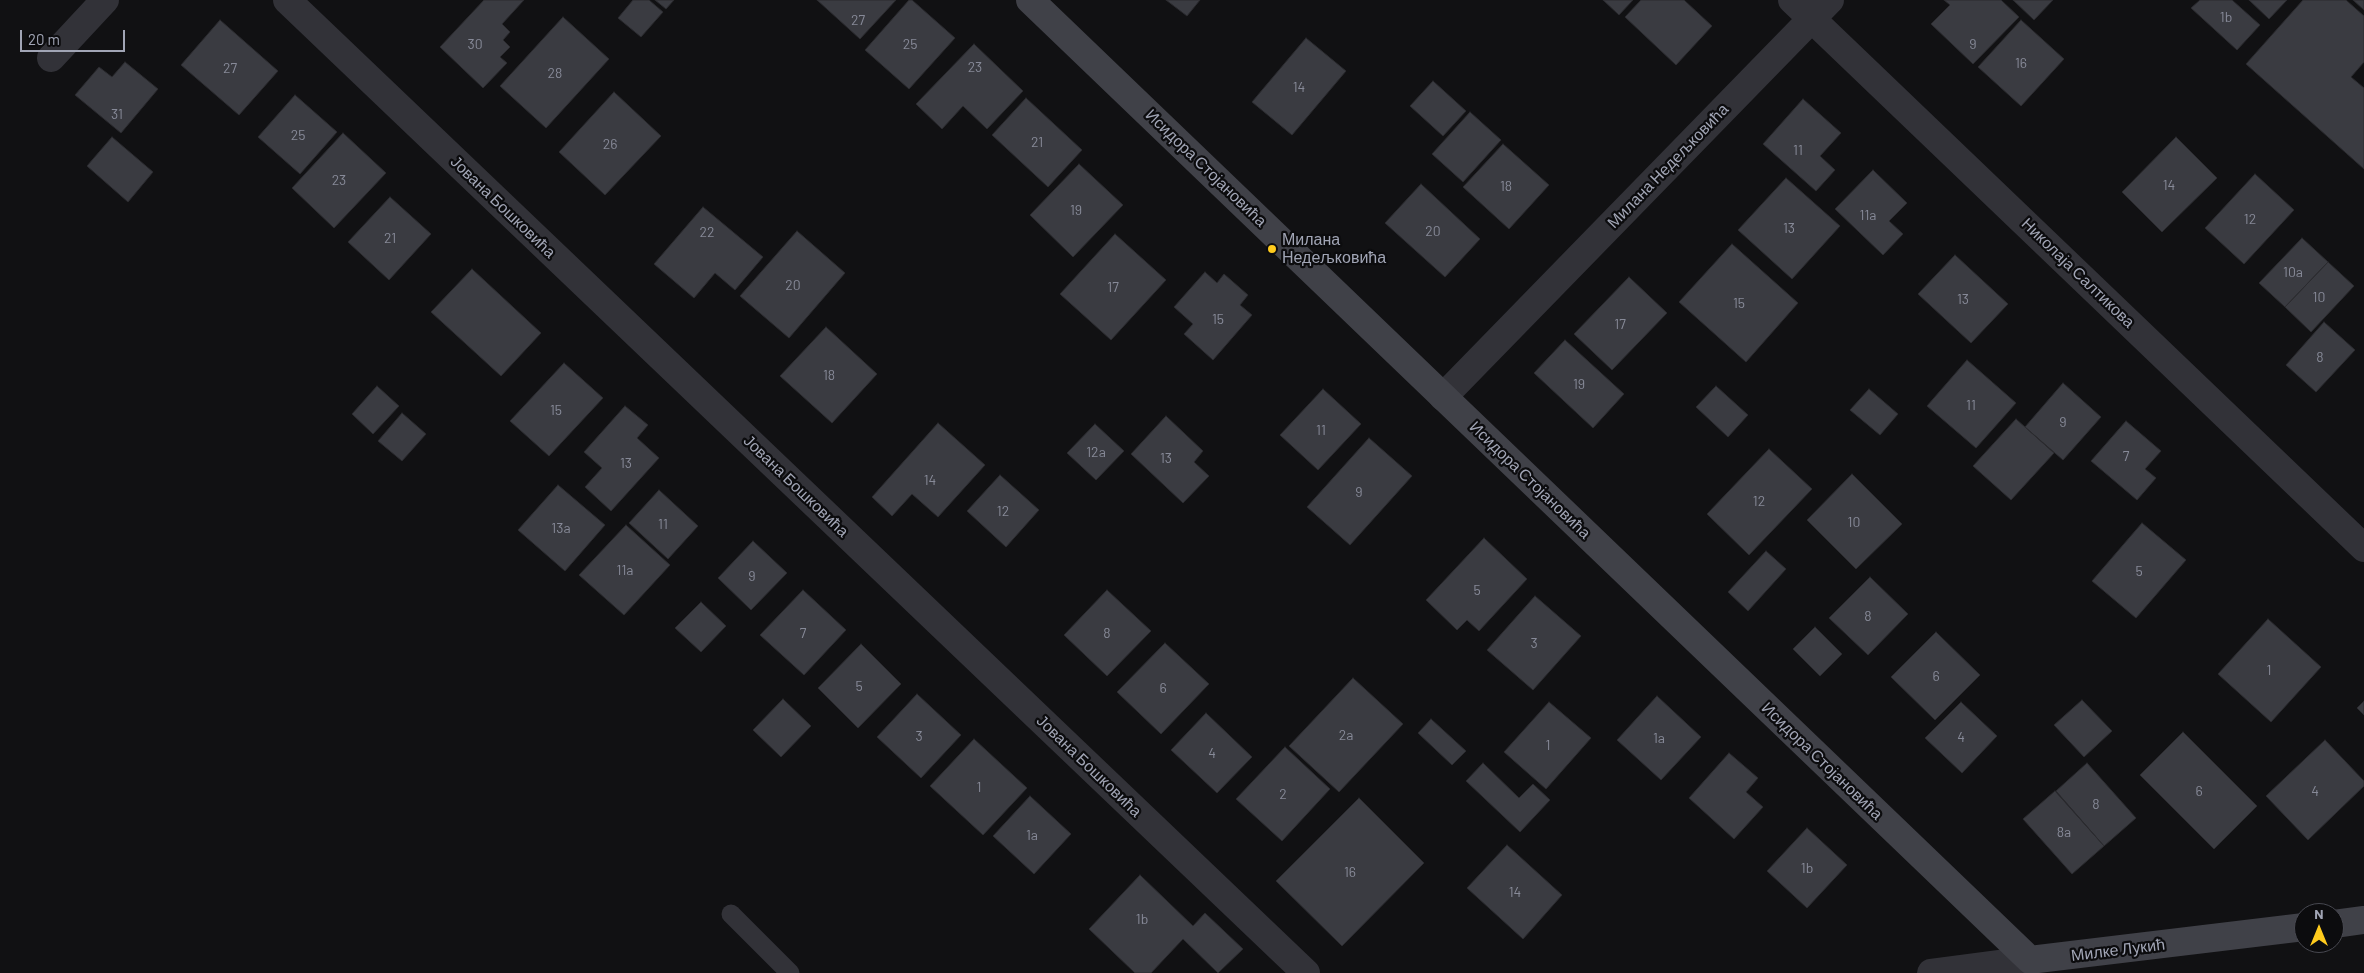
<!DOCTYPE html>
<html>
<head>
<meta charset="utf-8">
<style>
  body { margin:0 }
  #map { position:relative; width:2364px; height:973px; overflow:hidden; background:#111113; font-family:Barlow,sans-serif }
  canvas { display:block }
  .north { position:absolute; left:2294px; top:903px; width:50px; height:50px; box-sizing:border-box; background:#0c0c0e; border:1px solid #484951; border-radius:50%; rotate:0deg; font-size:14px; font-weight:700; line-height:20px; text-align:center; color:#a1a5b5 }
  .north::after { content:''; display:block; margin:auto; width:18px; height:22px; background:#ffcb1d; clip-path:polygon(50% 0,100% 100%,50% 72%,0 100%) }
  .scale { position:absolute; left:20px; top:30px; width:105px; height:22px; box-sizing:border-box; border:2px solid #a1a5b5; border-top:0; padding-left:6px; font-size:15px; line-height:18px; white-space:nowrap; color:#a1a5b5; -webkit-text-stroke:4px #0c0c0e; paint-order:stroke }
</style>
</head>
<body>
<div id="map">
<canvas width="2364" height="973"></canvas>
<div class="north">N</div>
<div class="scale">20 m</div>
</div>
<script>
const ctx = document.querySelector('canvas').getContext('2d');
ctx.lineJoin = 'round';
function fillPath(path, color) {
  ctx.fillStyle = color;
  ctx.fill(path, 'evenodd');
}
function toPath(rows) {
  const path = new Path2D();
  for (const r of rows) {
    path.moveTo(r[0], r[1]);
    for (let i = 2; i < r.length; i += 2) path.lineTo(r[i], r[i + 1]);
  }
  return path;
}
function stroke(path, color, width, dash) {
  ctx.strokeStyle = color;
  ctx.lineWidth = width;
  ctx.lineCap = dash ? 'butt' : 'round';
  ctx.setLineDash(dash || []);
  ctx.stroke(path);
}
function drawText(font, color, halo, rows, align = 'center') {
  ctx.font = font + ' Barlow,sans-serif';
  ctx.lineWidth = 4.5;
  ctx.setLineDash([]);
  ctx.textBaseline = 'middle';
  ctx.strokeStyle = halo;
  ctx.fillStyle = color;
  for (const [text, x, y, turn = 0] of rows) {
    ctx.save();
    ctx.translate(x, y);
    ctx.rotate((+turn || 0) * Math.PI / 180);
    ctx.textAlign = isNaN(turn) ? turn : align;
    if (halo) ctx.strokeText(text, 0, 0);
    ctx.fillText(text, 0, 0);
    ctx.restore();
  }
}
const building = toPath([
  [484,0,524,0,502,24,510,32,503,40,510,47,500,57,507,63,483,88,440,47,484,0],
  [633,0,649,0,663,12,641,37,618,18,633,0],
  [655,0,674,0,666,9,655,0],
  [817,0,896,0,860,39,817,0],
  [909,0,912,0,955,38,909,89,865,50,909,0],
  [1166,0,1200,0,1187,16,1166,0],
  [1603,0,1633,0,1619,15,1603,0],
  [1641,0,1684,0,1712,26,1676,65,1625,17,1641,0],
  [1944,0,2001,0,2019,17,1973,64,1931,24,1950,5,1944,0],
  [2013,0,2053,0,2034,20,2013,0],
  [2200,0,2232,0,2260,25,2237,50,2191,8,2200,0],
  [2249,0,2287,0,2269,19,2249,0],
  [2303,0,2346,0,2364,16,2364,62,2351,77,2364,88,2364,169,2246,64,2303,0],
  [2353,0,2364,0,2364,10,2353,0],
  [563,17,609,59,546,128,500,86,563,17],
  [220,20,278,71,239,115,181,65,220,20],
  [2021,20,2064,59,2021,106,1978,67,2021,20],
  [1306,38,1346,71,1292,135,1252,102,1306,38],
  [974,44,1023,91,987,129,963,106,942,129,916,104,974,44],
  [125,62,158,89,121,133,75,95,99,67,112,77,125,62],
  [1433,81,1466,111,1443,136,1410,106,1433,81],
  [614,92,661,136,605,195,559,152,614,92],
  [295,95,337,132,300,174,258,137,295,95],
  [1026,98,1082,150,1048,187,992,135,1026,98],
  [1803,99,1841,133,1820,156,1835,170,1816,191,1763,144,1803,99],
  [1470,112,1501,140,1463,182,1432,154,1470,112],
  [343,133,386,173,334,228,292,188,343,133],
  [112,137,153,172,128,202,87,166,112,137],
  [2176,137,2217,178,2162,232,2122,192,2176,137],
  [1503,144,1549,185,1509,229,1463,187,1503,144],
  [1079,164,1123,205,1073,257,1030,215,1079,164],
  [1873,170,1907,203,1889,221,1903,234,1883,255,1835,209,1873,170],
  [2255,174,2294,210,2244,264,2205,228,2255,174],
  [1786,178,1840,226,1792,279,1738,230,1786,178],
  [1421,184,1480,239,1445,277,1385,223,1421,184],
  [390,197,431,234,389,280,348,242,390,197],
  [703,207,763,257,735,290,715,273,694,298,654,264,703,207],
  [797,231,845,273,789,338,740,296,797,231],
  [1115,234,1166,280,1111,340,1060,294,1115,234],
  [2302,238,2328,262,2285,307,2259,283,2302,238],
  [1732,244,1798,303,1746,362,1679,302,1732,244],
  [1955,255,2008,304,1971,343,1918,294,1955,255],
  [2328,262,2354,286,2311,332,2285,307,2328,262],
  [472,269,541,333,501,376,431,312,472,269],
  [1205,272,1217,283,1224,274,1248,295,1240,305,1252,315,1213,360,1184,334,1193,324,1174,307,1205,272],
  [1629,277,1667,313,1612,370,1574,334,1629,277],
  [2324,322,2355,350,2316,392,2286,365,2324,322],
  [826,327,877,374,832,423,780,376,826,327],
  [1565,340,1624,394,1593,428,1534,373,1565,340],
  [1967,360,2016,403,1976,448,1927,406,1967,360],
  [564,363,603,398,549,456,510,421,564,363],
  [2063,383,2101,417,2063,460,2025,427,2063,383],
  [377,386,399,406,373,434,352,414,377,386],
  [1716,386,1748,415,1728,437,1696,407,1716,386],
  [1323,389,1361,424,1318,470,1280,435,1323,389],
  [1869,389,1898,414,1880,435,1850,410,1869,389],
  [625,406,648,425,637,438,659,458,611,511,585,487,602,468,584,452,625,406],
  [402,413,426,434,402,461,378,441,402,413],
  [1166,416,1203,451,1194,462,1209,476,1183,503,1131,454,1166,416],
  [2016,419,2054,453,2011,500,1973,466,2016,419],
  [2126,421,2161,451,2145,469,2156,478,2137,500,2091,461,2126,421],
  [938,423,985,465,938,517,912,494,892,516,872,497,938,423],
  [1095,424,1124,451,1096,480,1067,453,1095,424],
  [1369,438,1412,476,1350,545,1307,507,1369,438],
  [1769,449,1812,489,1749,555,1707,514,1769,449],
  [1852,474,1902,524,1856,569,1807,520,1852,474],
  [1000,475,1039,510,1006,547,967,511,1000,475],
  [558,485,605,525,565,571,518,530,558,485],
  [659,490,698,526,668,559,629,523,659,490],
  [2142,523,2186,560,2136,618,2092,581,2142,523],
  [626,525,670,565,624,615,579,575,626,525],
  [1484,538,1527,579,1479,631,1467,620,1457,630,1426,600,1484,538],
  [753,541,787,573,751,610,718,578,753,541],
  [1766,551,1786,569,1748,611,1728,592,1766,551],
  [1870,577,1908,614,1868,655,1829,618,1870,577],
  [803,590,846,630,804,675,760,635,803,590],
  [1107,590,1151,631,1107,676,1064,635,1107,590],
  [1535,596,1581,636,1533,690,1487,650,1535,596],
  [701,602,726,626,701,652,675,628,701,602],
  [2268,619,2321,667,2271,722,2218,674,2268,619],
  [1815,627,1842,654,1820,676,1793,649,1815,627],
  [1936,632,1980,675,1935,720,1891,677,1936,632],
  [1165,643,1209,684,1161,734,1117,692,1165,643],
  [861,644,901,684,858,728,818,688,861,644],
  [1353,678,1403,724,1339,792,1289,746,1353,678],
  [917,694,961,735,921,778,877,737,917,694],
  [1657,696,1701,737,1661,780,1617,740,1657,696],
  [783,699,811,726,781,757,753,730,783,699],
  [2082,700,2112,731,2084,757,2054,725,2082,700],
  [2364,701,2364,715,2357,708,2364,701],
  [1549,702,1591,738,1546,789,1504,752,1549,702],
  [1961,702,1997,736,1962,773,1925,738,1961,702],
  [1206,713,1252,757,1217,793,1171,750,1206,713],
  [1431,719,1466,751,1452,765,1418,733,1431,719],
  [2183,732,2257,806,2214,849,2140,775,2183,732],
  [974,739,1027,788,983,835,930,786,974,739],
  [2325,740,2364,781,2364,786,2308,840,2266,796,2325,740],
  [1285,747,1330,789,1282,841,1236,799,1285,747],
  [1729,753,1758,778,1746,792,1763,807,1734,839,1689,798,1729,753],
  [1483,763,1519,798,1533,784,1550,800,1520,832,1466,781,1483,763],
  [2087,763,2136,818,2104,846,2056,791,2087,763],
  [2055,791,2104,846,2072,874,2023,819,2055,791],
  [1030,796,1071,834,1034,874,993,836,1030,796],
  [1359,798,1424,863,1342,946,1276,881,1359,798],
  [1807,828,1847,865,1807,908,1767,871,1807,828],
  [1507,845,1562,895,1523,939,1467,888,1507,845],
  [1140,875,1193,926,1205,913,1243,949,1218,973,1183,939,1151,973,1135,973,1089,929,1140,875]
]);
fillPath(building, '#3a3b41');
stroke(building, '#2b2b2f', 1);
stroke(toPath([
  [731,914,790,973]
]), '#323238', 19);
stroke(toPath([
  [287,0,1306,973],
  [1792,0,2364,548],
  [51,58,105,0],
  [1443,397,1830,0],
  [1931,973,2030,960]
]), '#323238', 28);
stroke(toPath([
  [1030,0,2030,960,2304,927],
  [2334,924,2364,920]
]), '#404148', 28);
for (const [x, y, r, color] of [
  [1272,249,5,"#ffcb1d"]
]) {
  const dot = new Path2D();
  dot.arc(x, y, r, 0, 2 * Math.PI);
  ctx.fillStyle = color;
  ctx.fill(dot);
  stroke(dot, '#0c0c0e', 2);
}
drawText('14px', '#878a98', null, [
  ["1b",2226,17],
  ["27",858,20],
  ["30",475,44],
  ["25",910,44],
  ["9",1973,44],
  ["16",2021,63],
  ["23",975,67],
  ["27",230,68],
  ["28",555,73],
  ["14",1299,87],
  ["31",117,114],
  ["25",298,135],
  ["21",1037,142],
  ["26",610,144],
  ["11",1798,150],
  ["23",339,180],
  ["14",2169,185],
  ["18",1506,186],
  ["19",1076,210],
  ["11a",1868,215],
  ["12",2250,219],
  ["13",1789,228],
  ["20",1433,231],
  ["22",707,232],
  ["21",390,238],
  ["10a",2293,272],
  ["20",793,285],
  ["17",1113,287],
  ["10",2319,297],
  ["13",1963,299],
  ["15",1739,303],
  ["15",1218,319],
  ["17",1620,324],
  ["8",2320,357],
  ["18",829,375],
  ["19",1579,384],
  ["11",1971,405],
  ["15",556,410],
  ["9",2063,422],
  ["11",1321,430],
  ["12a",1096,452],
  ["7",2126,456],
  ["13",1166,458],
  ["13",626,463],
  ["14",930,480],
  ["9",1359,492],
  ["12",1759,501],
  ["12",1003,511],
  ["10",1854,522],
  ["11",663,524],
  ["13a",561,528],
  ["11a",625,570],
  ["5",2139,571],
  ["9",752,576],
  ["5",1477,590],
  ["8",1868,616],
  ["7",803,633],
  ["8",1107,633],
  ["3",1534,643],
  ["1",2269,670],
  ["6",1936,676],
  ["5",859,686],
  ["6",1163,688],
  ["2a",1346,735],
  ["3",919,736],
  ["4",1961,737],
  ["1a",1659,738],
  ["1",1548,745],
  ["4",1212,753],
  ["1",979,787],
  ["6",2199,791],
  ["4",2315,791],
  ["2",1283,794],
  ["8",2096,804],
  ["8a",2064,832],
  ["1a",1032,835],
  ["1b",1807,868],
  ["16",1350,872],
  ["14",1515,892],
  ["1b",1142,919]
]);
drawText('16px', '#a1a5b5', '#0c0c0e', [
  ["Милана Недељковића",1668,166,-46],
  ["Исидора Стојановића",1206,168,44],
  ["Јована Бошковића",503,207,44],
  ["Николаја Салтикова",2078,273,44],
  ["Исидора Стојановића",1530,480,44],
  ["Јована Бошковића",796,486,44],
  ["Исидора Стојановића",1822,761,44],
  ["Јована Бошковића",1089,766,44],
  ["Милке Лукић",2118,950,-7]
]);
drawText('16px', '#a1a5b5', '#0c0c0e', [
  ["Милана",1282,240],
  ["Недељковића",1282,258]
], 'left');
</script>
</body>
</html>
